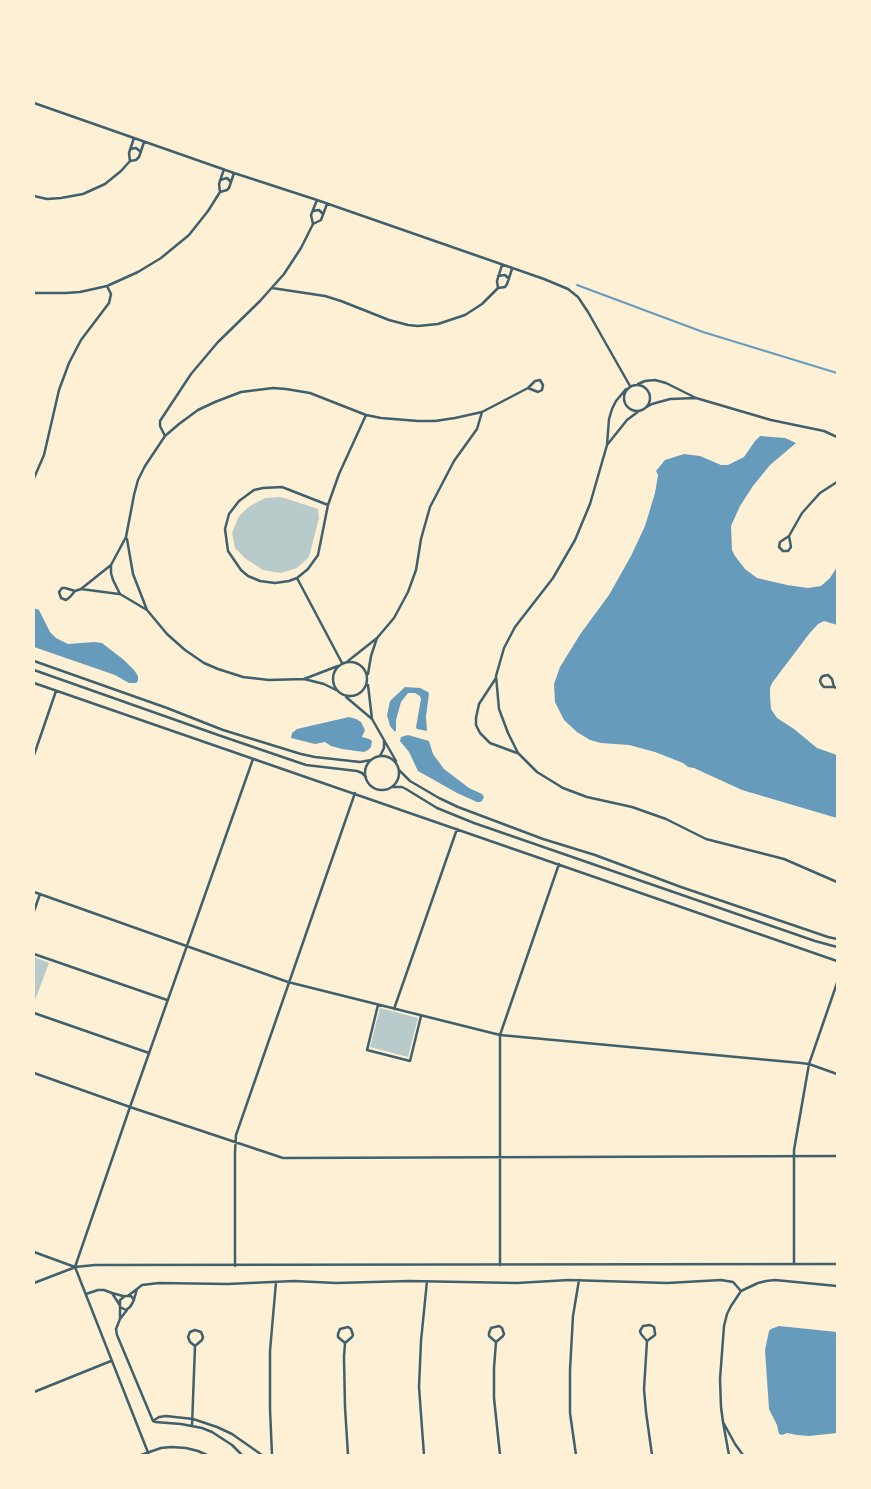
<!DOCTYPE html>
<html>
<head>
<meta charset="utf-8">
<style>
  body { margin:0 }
  #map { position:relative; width:871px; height:1489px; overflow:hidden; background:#fdf0d5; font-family:"DejaVu Sans",sans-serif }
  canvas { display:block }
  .frame { position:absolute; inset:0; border:35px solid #fdf0d5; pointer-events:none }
</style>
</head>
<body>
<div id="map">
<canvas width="871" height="1489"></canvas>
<div class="frame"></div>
</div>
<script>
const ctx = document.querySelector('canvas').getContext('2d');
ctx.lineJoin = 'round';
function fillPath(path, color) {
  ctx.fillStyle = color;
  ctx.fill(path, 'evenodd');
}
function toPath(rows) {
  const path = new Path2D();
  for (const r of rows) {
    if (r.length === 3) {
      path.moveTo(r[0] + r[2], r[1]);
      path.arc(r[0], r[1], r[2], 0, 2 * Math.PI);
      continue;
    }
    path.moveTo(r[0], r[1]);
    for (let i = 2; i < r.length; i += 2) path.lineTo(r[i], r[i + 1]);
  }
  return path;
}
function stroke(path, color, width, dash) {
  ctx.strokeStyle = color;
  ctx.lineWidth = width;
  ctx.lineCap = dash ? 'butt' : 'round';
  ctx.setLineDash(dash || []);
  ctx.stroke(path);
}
fillPath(toPath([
  [281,497,318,509,319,518,309,557,297,568,281,573,263,570,246,559,235,548,232,533,239,516,250,506,265,498],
  [34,957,49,963,34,1003],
  [380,1008,418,1018,408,1057,370,1047]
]), '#b9caca');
fillPath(toPath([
  [760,436,785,438,796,443,770,465,753,486,740,506,731,526,732,550,735,556,745,569,757,578,787,585,808,588,821,586,830,578,837,567,837,625,824,621,818,624,809,634,772,683,770,688,770,695,771,709,777,718,794,729,817,748,837,755,837,818,742,790,694,768,688,767,683,763,655,752,629,745,601,743,590,740,577,732,564,720,555,702,554,684,560,667,581,633,609,595,631,556,645,526,655,493,658,475,656,471,665,460,684,454,700,456,721,465,728,465,744,457,755,441],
  [34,608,39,610,50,632,56,638,68,644,94,642,102,643,124,660,134,670,138,676,138,681,136,683,129,683,115,675,34,647],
  [405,687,420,688,428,692,429,694,426,716,427,731,417,729,416,727,421,699,420,696,415,693,408,693,401,702,396,720,396,730,395,732,390,726,387,715,390,701],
  [349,717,356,719,361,722,365,730,362,737,369,739,372,741,371,747,368,750,364,752,342,749,331,746,325,742,315,744,291,738,292,733,297,729],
  [408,735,429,741,433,754,444,769,469,788,482,794,484,797,482,801,480,802,477,802,457,793,418,771,409,752,400,741,401,737],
  [779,1326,837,1332,837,1433,809,1436,797,1435,787,1433,782,1435,779,1434,777,1425,769,1409,765,1350,769,1331,771,1329]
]), '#669bbc');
stroke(toPath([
  [577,285,703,332,837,373]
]), '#669bbc', 2);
stroke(toPath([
  [34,103,234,173,317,200,544,279,568,289,578,297,588,312,630,386],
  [134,138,129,153,130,161,136,160,139,157,144,142],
  [130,149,136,148,141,152],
  [224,169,219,184,220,192,227,190,229,188,234,173],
  [220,180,227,178,231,182],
  [34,196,47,199,61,198,83,194,105,184,121,171,130,161],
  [313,211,319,210,323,214],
  [313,224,311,215,317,200],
  [502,265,497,281,498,288,505,287,507,284,512,269],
  [498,276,505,275,509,279],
  [272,288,325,296,341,301,389,320,408,325,418,326,438,324,465,315,482,304,498,288],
  [34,293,66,293,80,292,107,286,138,272,161,258,189,235,208,211,220,192],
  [638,384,645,381,655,380,666,383,696,398,670,399,652,404,645,408],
  [637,398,13],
  [626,389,616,401,612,409,609,419,607,445,627,420,639,411],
  [696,398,771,420,824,431,837,437],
  [165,436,160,426,160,421,191,374,218,342,260,301,284,274,301,248,313,224,321,220,327,204],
  [607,445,590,504,575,540,553,578,515,627,504,648,496,676,499,709,508,733,518,753,537,772,563,788,587,797,632,807,666,819,706,839,784,859,837,882],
  [34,478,44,455,59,390,69,363,81,340,109,303,111,294,107,286],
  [328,505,282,487,263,488,254,490,239,501,229,514,225,529,228,551,241,570,248,576,260,581,275,583,289,581,297,578,308,569,318,555,328,505,339,474,366,415],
  [789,536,791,547,788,551,783,551,779,547,780,542,789,536,802,513,820,493,837,482],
  [127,539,133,574,147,610,167,634,185,650,204,663,218,669,243,677,269,680,304,679],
  [111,565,81,589,119,594],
  [297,578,342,663],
  [75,591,65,588,62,588,59,592,61,598,66,600,70,597,75,591,81,589],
  [147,610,120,594,113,580,111,573,111,565,126,537,134,495,138,480,145,466,165,436,179,424,198,410,215,402,241,392,273,388,286,389,310,393,366,415,381,418,418,421,435,421,455,418,482,412,528,388,535,381,540,380,543,385,542,390,538,392,528,388],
  [377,638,394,618,408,592,416,570,421,539,430,507,454,461,477,429,482,412],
  [34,661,167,708,223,730,301,754,315,757,360,762,371,760],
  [348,661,377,638,371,656,368,674],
  [350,679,17],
  [34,670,221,736,306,765,357,771,362,773,366,777],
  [496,678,479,704,476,718,476,725,480,733,490,743,517,753],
  [34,683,837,961],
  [834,687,832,679,828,675,823,676,821,678,820,681,822,685,824,687,834,687,837,688],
  [336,690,324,684,304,679,338,666],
  [346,697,372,719,368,685],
  [372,719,384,740],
  [34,755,56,691],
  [382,773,17],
  [380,756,384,748,384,740,396,761],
  [399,770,410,781,439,798,458,807,543,839,595,855,681,887,828,937,837,939],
  [393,787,402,787,406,789,437,808,474,823,815,941,837,947],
  [34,892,288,982,500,1035,801,1063,809,1064,837,1074],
  [34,911,40,894],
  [34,954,167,1000],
  [378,1005,367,1050,410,1061,421,1016],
  [394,1009,457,829],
  [34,1013,149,1053],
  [34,1073,130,1107,283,1158,837,1156],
  [34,1252,75,1267,95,1265,837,1264],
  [794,1264,794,1150,809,1064,837,983],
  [500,1265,500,1035,559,864],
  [235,1266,235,1152,236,1135,355,793],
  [75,1267,130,1107,253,759],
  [75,1267,149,1455],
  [34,1283,73,1268],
  [137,1289,142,1285,159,1283,228,1284,294,1281,336,1283,409,1281,517,1283,569,1280,667,1283,721,1280,733,1282,741,1291],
  [86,1294,98,1290,104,1290,112,1293],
  [129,1295,137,1289,135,1296,133,1302,130,1307,126,1310,120,1307,120,1300,125,1296,131,1296,134,1300],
  [119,1304,112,1293,123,1296],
  [120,1307,120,1319,127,1310],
  [120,1319,116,1329,117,1335,153,1421],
  [647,1341,641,1334,640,1331,643,1326,650,1325,654,1327,655,1333,655,1335,647,1341,644,1389,646,1412,652,1455],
  [496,1342,489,1336,489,1333,491,1328,499,1326,502,1328,504,1334,503,1336,496,1342,494,1368,494,1398,500,1455],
  [345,1343,338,1337,338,1334,340,1329,348,1327,351,1329,353,1335,352,1337,345,1343,344,1357,345,1407,348,1455],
  [34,1392,111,1361],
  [153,1421,159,1417,166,1416,193,1419,217,1427,232,1434,262,1455],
  [153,1421,155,1422,181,1424,202,1428,212,1432,232,1445,242,1455],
  [723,1422,721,1407,720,1379,724,1326,727,1314,731,1306,741,1291,758,1283,766,1281,775,1280,837,1286],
  [192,1426,195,1346,202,1340,203,1337,201,1332,195,1330,190,1332,188,1337,190,1342,195,1346],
  [141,1455,161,1448,171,1447,186,1448,198,1451,207,1455],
  [272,1455,270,1409,270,1351,276,1282],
  [424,1455,419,1387,421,1341,427,1281],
  [576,1455,570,1413,570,1370,573,1316,579,1280],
  [729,1455,723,1422,735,1444,743,1455]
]), '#3f606c', 2.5);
</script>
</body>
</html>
